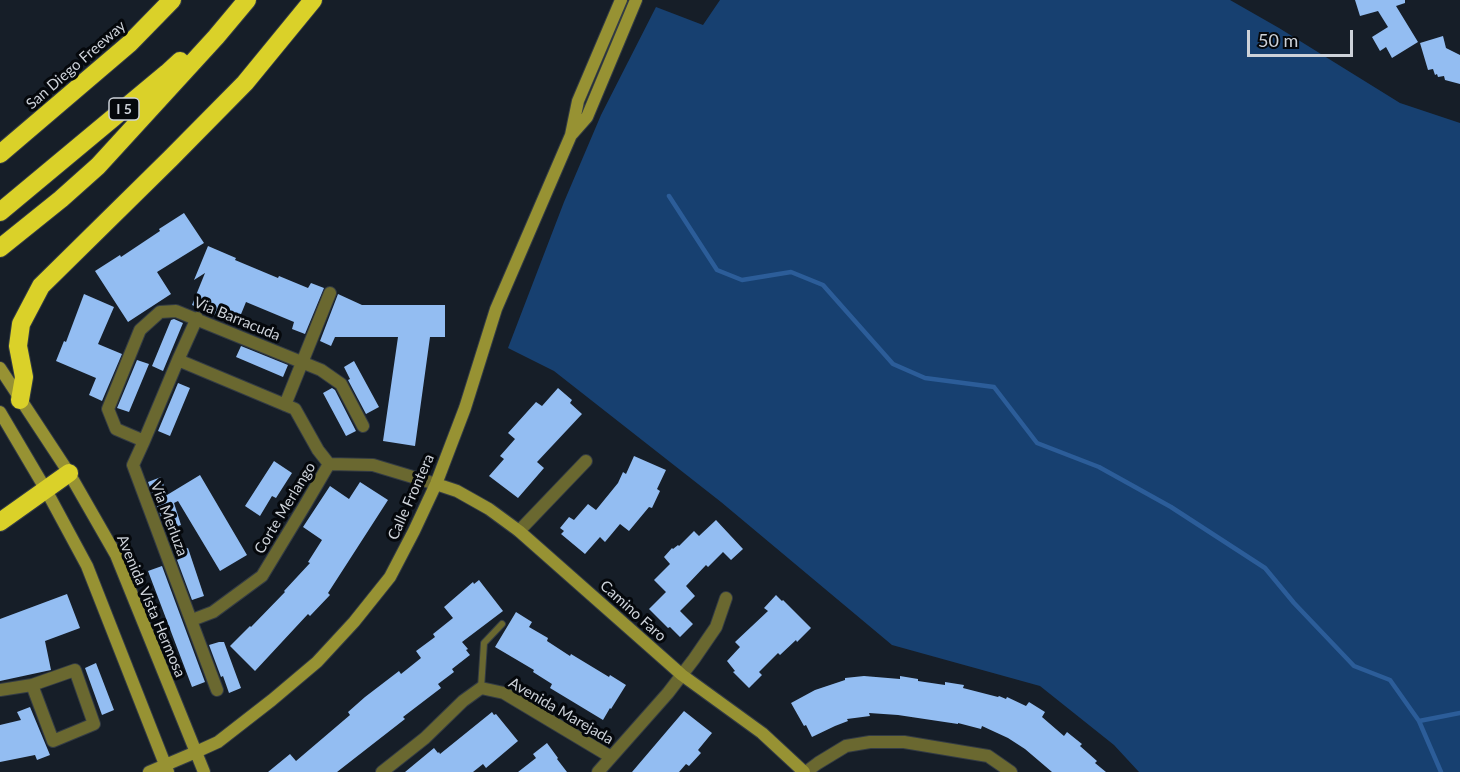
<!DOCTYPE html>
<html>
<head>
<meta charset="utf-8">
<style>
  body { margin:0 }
  #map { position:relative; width:1460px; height:772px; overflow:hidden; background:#161e28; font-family:Lato,sans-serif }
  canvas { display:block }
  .scale { position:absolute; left:1247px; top:30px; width:106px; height:27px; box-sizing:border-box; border:3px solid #cdd2d9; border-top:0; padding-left:8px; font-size:18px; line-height:21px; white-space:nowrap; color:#cdd2d9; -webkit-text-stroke:4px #05080c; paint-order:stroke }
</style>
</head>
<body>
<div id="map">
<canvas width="1460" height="772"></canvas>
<div class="scale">50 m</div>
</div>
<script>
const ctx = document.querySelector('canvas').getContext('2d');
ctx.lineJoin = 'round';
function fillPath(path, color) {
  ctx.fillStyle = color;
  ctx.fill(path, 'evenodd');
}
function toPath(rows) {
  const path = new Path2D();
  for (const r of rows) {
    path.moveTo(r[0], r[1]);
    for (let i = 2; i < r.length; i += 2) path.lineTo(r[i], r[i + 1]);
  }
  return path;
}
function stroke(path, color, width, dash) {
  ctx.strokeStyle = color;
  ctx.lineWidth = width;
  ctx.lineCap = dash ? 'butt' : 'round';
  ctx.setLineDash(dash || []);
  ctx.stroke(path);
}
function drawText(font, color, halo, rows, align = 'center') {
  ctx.font = font + ' Lato,sans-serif';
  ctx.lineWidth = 6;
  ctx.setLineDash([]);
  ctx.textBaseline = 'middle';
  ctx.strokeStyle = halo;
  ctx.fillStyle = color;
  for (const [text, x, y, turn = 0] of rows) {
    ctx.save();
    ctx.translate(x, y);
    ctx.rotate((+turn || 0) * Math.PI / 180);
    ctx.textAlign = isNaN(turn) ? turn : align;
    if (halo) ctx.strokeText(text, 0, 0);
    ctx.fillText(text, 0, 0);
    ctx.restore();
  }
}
fillPath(toPath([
  [720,0,1230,0,1279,28,1400,103,1460,123,1460,772,1139,772,1114,745,1040,686,892,645,721,502,554,371,508,348,564,202,601,115,656,7,703,25]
]), '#174070');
stroke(toPath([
  [669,196,717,270,742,280,791,272,823,285,893,364,925,378,994,387,1037,443,1099,467,1171,507,1265,568,1294,603,1354,666,1390,680,1419,721,1441,772],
  [1419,721,1460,713]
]), '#2c5d99', 4.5);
fillPath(toPath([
  [1355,0,1405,0,1405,3,1396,6,1418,42,1392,58,1386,47,1380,51,1372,37,1388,27,1378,11,1360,16],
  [1443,36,1446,48,1460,55,1460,84,1445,80,1444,76,1438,77,1437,74,1435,75,1433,69,1428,70,1420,43],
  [184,213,204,243,157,272,171,294,128,322,95,271,120,255,121,257,160,231,159,229],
  [208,246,236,258,235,260,278,278,279,276,308,288,311,283,324,288,305,334,292,329,294,322,246,302,237,324,192,305,205,273,194,280],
  [84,294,114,307,98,344,122,354,102,401,89,395,96,378,56,361,64,341,66,342],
  [338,294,362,305,445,305,445,337,430,337,415,446,383,441,398,337,335,337,331,346,320,341],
  [174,319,183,323,163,371,152,366,171,320],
  [241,346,288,365,283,377,236,357],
  [137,360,149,364,129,412,117,408],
  [354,361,379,407,366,414,348,380,350,379,344,367],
  [178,383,190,388,170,436,158,431],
  [332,388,335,390,356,431,346,436,323,393],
  [558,388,572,400,570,403,582,414,537,462,544,468,518,498,489,476,504,459,500,456,515,439,508,433,536,402,542,406],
  [634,456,666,470,657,489,660,491,652,508,649,507,629,531,620,524,605,542,600,537,585,554,561,534,564,531,560,528,569,517,574,520,588,504,596,510,618,483,623,472,626,474],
  [274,461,292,473,276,498,272,496,260,516,245,506],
  [200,475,247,555,220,571,178,501,174,503,181,525,166,530,148,482,161,477,167,495],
  [360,482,388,500,328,593,330,595,310,616,308,614,255,671,230,646,250,626,251,627,285,592,284,591,310,563,308,562,322,540,303,527,330,486,349,499],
  [716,520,743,549,731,560,723,552,708,567,706,565,686,586,695,596,680,611,693,624,680,637,670,627,668,628,649,609,666,592,654,580,670,564,664,557,672,548,673,549,678,545,679,546,694,531,699,536],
  [188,548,204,596,192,600,177,560,178,559,176,552],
  [162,566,205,682,192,687,148,571],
  [479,580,503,611,462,642,468,649,466,650,470,655,452,669,454,672,438,684,441,688,403,717,405,719,337,772,268,772,290,754,296,761,350,715,348,712,365,697,399,671,401,674,421,658,416,651,435,637,433,634,453,618,444,607,473,582,474,584],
  [67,594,80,628,45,641,51,670,0,681,0,619],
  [776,595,782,601,783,600,811,628,797,642,796,640,780,655,778,653,759,672,762,675,749,688,733,672,735,671,727,661,740,647,735,642,768,611,764,608],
  [516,612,532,622,529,627,548,638,547,641,570,656,571,654,609,677,610,675,626,685,611,709,610,708,603,720,550,688,552,684,533,672,534,670,495,647],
  [219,642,224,642,241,688,229,693,223,676,221,677,209,645],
  [96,663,114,710,102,715,85,668],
  [864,676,900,679,900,676,918,679,918,681,945,685,945,682,964,685,963,688,998,697,999,696,1006,699,1007,697,1026,706,1029,702,1045,712,1042,717,1064,736,1067,732,1082,744,1080,746,1097,761,1095,763,1106,772,1052,772,1025,749,1008,738,982,726,981,729,958,723,958,724,898,715,869,713,870,716,847,719,848,721,835,726,812,737,806,725,804,726,791,703,815,690,845,680,845,678],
  [30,707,50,755,37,760,35,755,0,762,0,725,21,720,17,712],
  [684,711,712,733,698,750,701,753,689,766,686,764,679,772,632,772],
  [492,712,494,715,496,714,518,741,486,768,483,764,473,772,405,772,434,748,438,753,439,752,440,754],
  [547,743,558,758,557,759,567,772,518,772,536,758,533,754]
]), '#93bdf2');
const lane = toPath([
  [481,688,484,643,502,624]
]);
const street = toPath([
  [178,360,144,441,133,465,217,690],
  [285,405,330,293],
  [144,441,116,429,108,409,140,330,160,312,176,311,321,370,341,384,363,426],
  [329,464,373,465,436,484],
  [519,531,586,461],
  [192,620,213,612,262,576,305,505,329,464,318,450,295,409,178,360,197,318],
  [0,690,32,685,75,670,94,724,53,741,32,685],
  [382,772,425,738,463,701,481,688,504,693,611,757],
  [598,772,668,693,694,659,716,627,726,598],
  [806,772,818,763,846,746,870,742,904,742,988,756,1011,772]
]);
const secondary = toPath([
  [572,134,587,117,636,0],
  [0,368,69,473,116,555,204,772],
  [0,412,46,490,87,566,168,772],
  [436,484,457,491,489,509,519,531,682,675,762,733,804,772],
  [149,772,196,752,218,742,272,700,317,662,354,622,390,577,414,531,436,484,465,408,496,309,571,135,578,101,621,0]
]);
const highway = toPath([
  [0,154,129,44,172,0],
  [0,212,167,73,180,61],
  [0,248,61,199,98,166,216,37,247,0],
  [20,400,24,377,18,346,21,324,41,286,171,158,245,83,313,0],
  [0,522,69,473]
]);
stroke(lane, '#333b44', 8);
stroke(street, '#333b44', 14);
stroke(secondary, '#333b44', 14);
stroke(highway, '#333b44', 20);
stroke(lane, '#6a6830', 6);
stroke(street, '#6a6830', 12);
stroke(secondary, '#979233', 12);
stroke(highway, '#dad129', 18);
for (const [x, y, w] of [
  [124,109,30]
]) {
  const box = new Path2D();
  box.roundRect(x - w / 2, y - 11, w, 22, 4.5);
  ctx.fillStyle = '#05080c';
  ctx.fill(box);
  stroke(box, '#cdd2d9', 1.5);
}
drawText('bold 14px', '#cdd2d9', null, [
  ["I 5",124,109]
]);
drawText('15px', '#cdd2d9', '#05080c', [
  ["San Diego Freeway",76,65,-41],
  ["Via Barracuda",237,319,22],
  ["Calle Frontera",411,497,-66],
  ["Corte Merlango",285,508,-59],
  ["Via Merluza",169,519,69],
  ["Avenida Vista Hermosa",151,606,67],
  ["Camino Faro",633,611,42],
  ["Avenida Marejada",561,711,30]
]);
</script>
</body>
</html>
